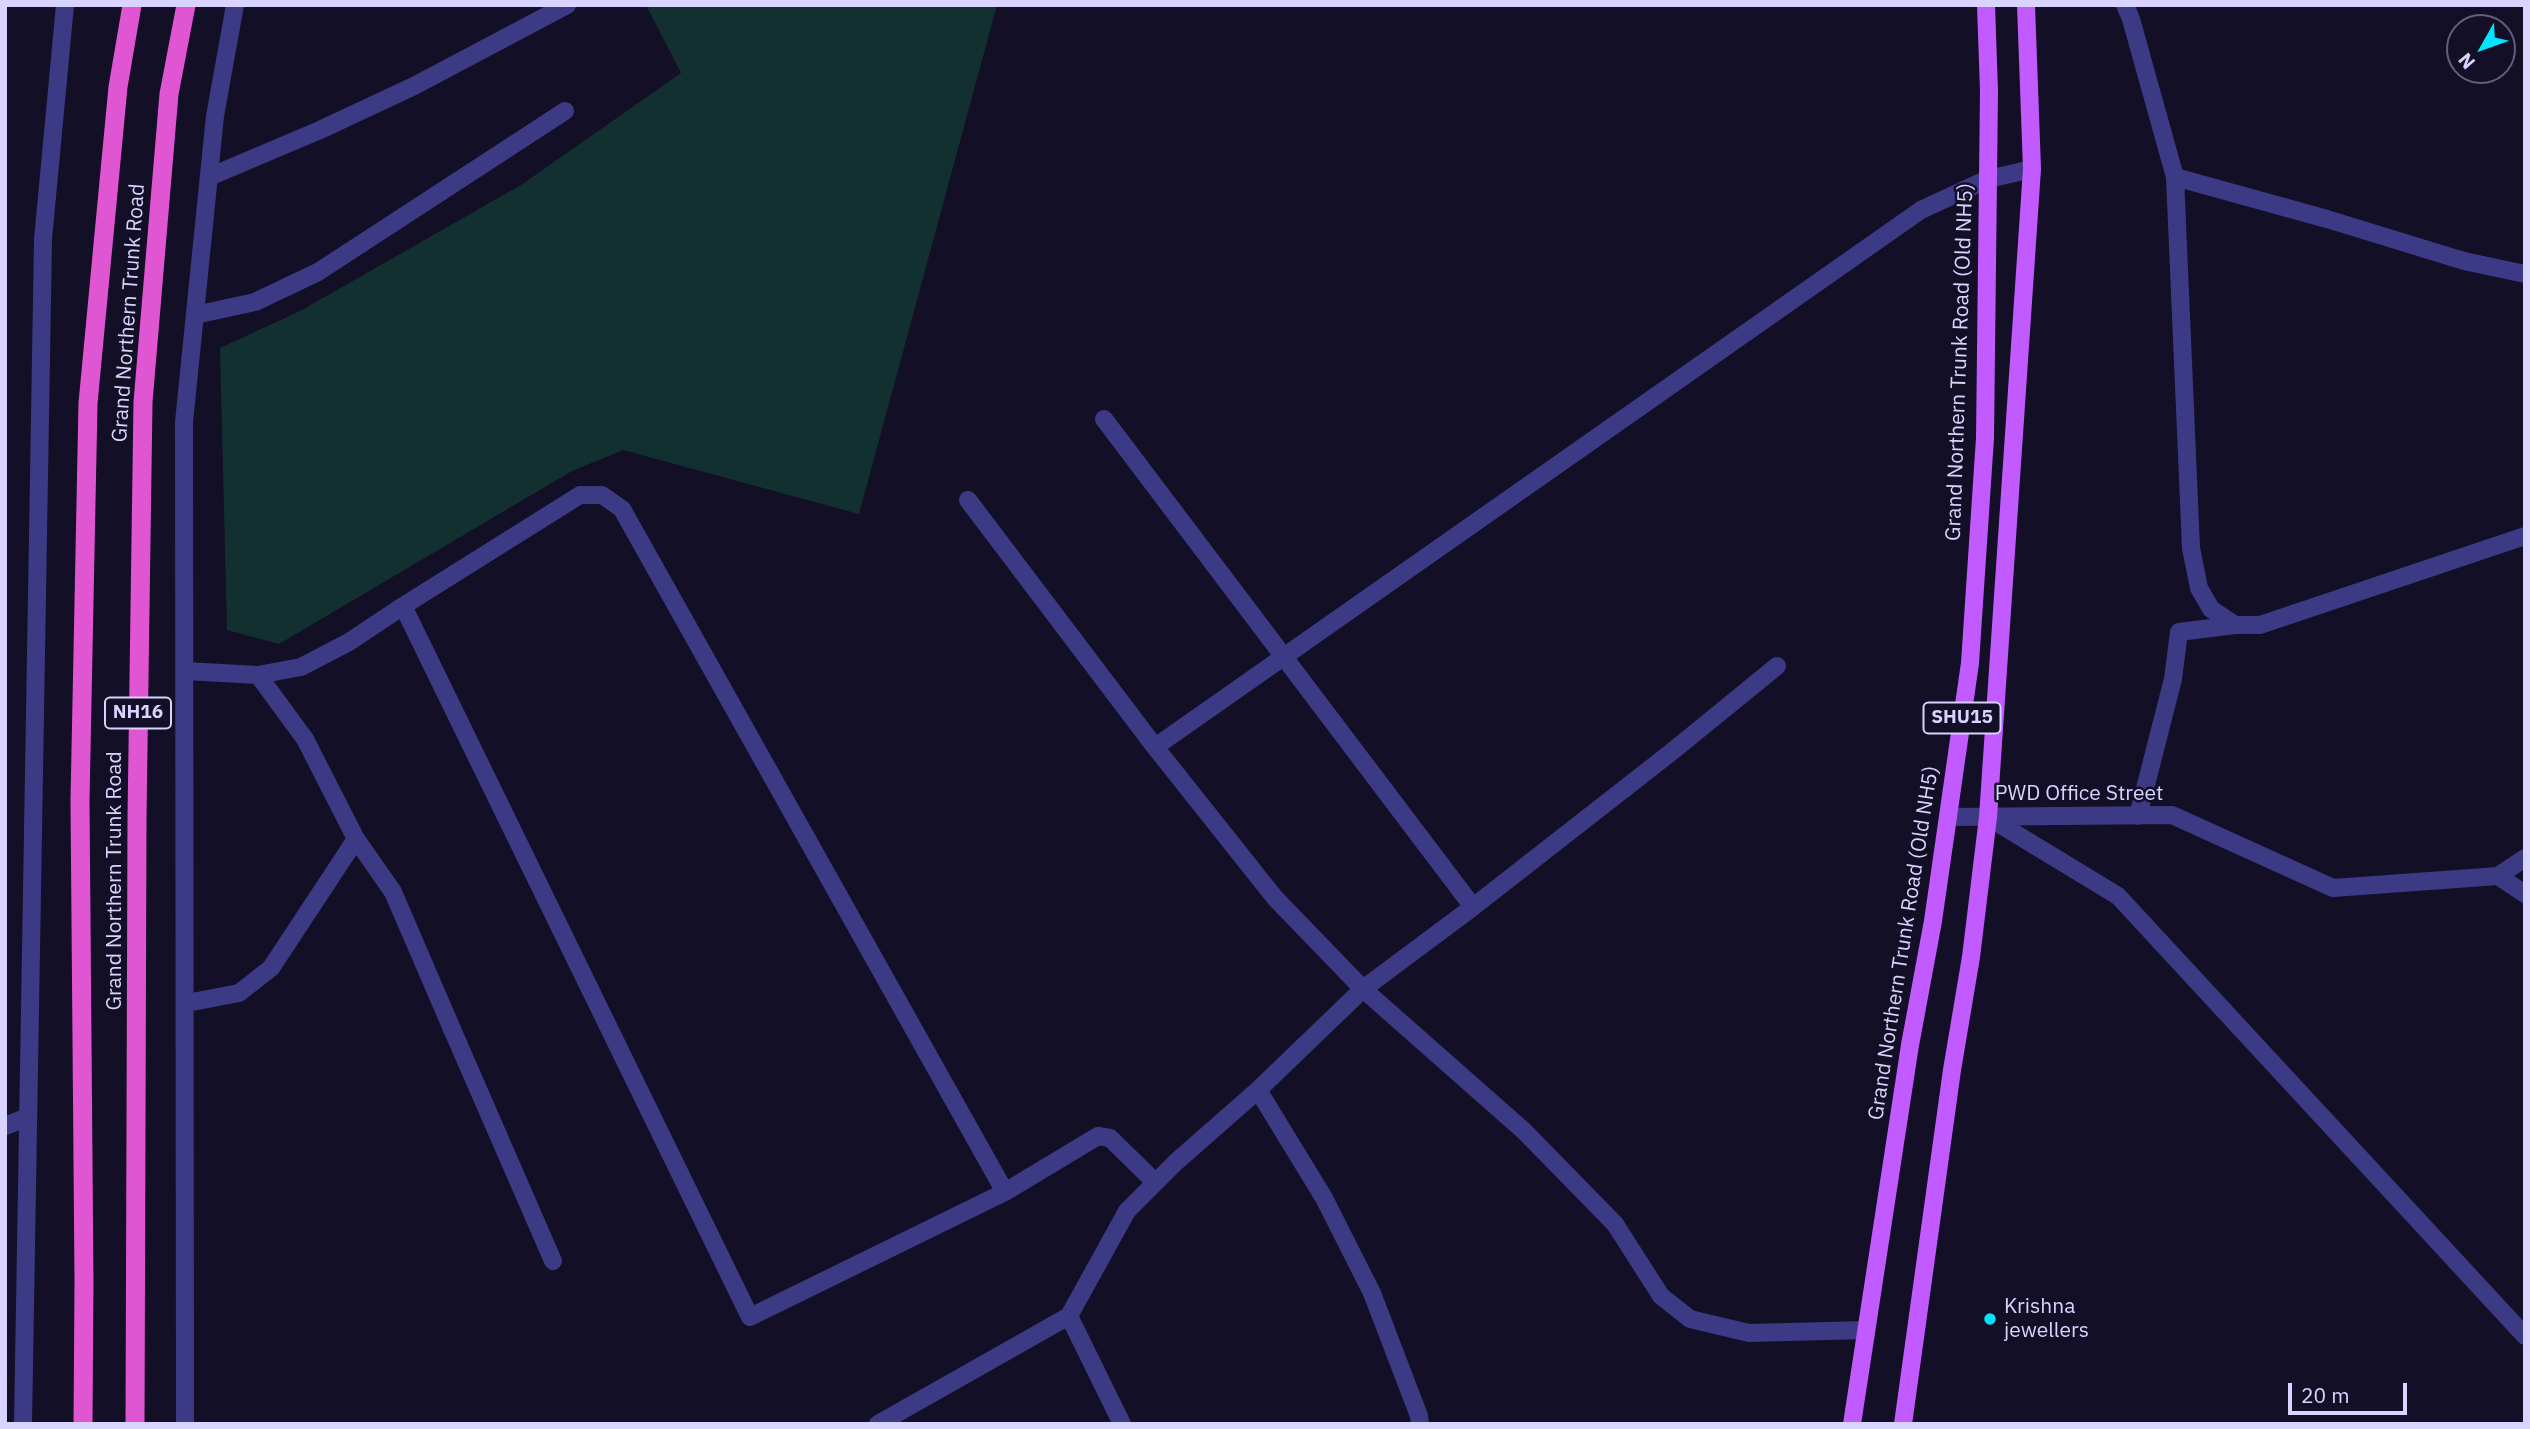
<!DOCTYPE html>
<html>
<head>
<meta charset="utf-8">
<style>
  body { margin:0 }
  #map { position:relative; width:2530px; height:1429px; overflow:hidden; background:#130f26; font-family:"IBM Plex Sans",sans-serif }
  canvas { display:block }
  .frame { position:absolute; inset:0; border:7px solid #d9d4ff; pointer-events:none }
  .north { position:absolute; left:2446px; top:14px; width:70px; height:70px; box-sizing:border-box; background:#130f26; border:2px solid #625e7d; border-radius:50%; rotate:230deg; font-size:19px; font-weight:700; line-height:28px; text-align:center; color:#d9d4ff }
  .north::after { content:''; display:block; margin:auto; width:24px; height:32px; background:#00e5ff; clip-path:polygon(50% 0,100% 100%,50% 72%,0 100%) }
  .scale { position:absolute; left:2288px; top:1383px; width:119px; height:32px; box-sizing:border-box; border:4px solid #d9d4ff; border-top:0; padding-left:9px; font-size:21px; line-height:24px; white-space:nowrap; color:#d9d4ff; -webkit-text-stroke:5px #130f26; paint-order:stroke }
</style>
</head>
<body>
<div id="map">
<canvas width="2530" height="1429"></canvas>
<div class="frame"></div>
<div class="north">N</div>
<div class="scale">20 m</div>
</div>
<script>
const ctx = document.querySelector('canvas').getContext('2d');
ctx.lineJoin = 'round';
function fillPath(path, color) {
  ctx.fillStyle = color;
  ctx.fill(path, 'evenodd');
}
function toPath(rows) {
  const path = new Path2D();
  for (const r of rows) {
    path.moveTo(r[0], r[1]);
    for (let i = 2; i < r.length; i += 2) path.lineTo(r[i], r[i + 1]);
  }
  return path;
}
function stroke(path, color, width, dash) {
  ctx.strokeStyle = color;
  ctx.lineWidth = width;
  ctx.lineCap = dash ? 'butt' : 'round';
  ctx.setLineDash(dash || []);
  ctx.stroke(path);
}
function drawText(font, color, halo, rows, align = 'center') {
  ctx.font = font + ' "IBM Plex Sans",sans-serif';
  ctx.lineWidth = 5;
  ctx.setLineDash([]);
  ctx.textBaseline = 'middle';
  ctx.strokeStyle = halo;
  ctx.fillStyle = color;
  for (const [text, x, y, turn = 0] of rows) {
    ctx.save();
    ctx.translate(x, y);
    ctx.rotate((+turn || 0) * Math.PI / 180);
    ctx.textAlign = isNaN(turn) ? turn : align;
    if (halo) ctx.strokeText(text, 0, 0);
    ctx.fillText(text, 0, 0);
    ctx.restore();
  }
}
fillPath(toPath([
  [646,5,997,5,859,514,623,450,572,471,279,644,227,630,220,348,300,311,521,185,681,73]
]), '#12302f');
stroke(toPath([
  [209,177,320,130,414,86,567,5],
  [195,315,255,302,318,272,565,111],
  [452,1029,553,1261]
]), '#3d3a85', 18);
stroke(toPath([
  [2125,5,2131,19,2175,177,2327,219,2464,261,2525,274],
  [2175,177,2191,548,2199,588,2211,609,2235,625,2260,625,2525,536],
  [1104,419,1473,907],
  [968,500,1155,747,1275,898,1363,989,1473,907,1674,750,1777,666],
  [185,671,258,675,301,667,349,642,403,606,580,495,602,495,622,509,1005,1192,750,1317,403,606],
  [258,675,305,739,356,839,393,892,452,1029],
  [1155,747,1921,210,1988,179,2032,169],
  [2138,816,2173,679,2179,632,2235,625],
  [1948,817,2172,815,2333,888,2498,876,2525,894],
  [1988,817,2118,896,2525,1336],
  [2498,876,2525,858],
  [187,1003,239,993,271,968,356,839],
  [1258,1090,1324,1198,1372,1293,1419,1416,1420,1424],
  [5,1126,28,1117],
  [1005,1192,1098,1136,1110,1138,1155,1182],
  [1069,1316,1127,1211,1176,1162,1258,1090,1363,989,1524,1131,1615,1224,1661,1296,1690,1319,1749,1333,1866,1330],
  [878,1424,1069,1316,1122,1424]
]), '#3d3a85', 18);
stroke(toPath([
  [23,1424,43,239,65,5],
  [185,1424,184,422,215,116,235,5]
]), '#3d3a85', 18);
stroke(toPath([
  [1852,1424,1910,1045,1933,921,1970,663,1985,438,1989,91,1986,5],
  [1903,1424,1952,1070,1971,957,1988,817,2032,169,2026,5]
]), '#c25bff', 18);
stroke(toPath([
  [83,1424,84,1282,80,800,88,403,118,87,132,5],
  [135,1424,137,817,143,402,169,94,186,5]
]), '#e055d1', 19);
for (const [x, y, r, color] of [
  [1990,1319,7,"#00e5ff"]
]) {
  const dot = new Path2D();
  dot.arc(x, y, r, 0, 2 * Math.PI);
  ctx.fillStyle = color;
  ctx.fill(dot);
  stroke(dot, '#130f26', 2.5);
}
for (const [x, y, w] of [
  [138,713,66],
  [1962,718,77]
]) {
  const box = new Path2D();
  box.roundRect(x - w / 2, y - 15.5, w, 31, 5);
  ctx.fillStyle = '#130f26';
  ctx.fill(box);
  stroke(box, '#d9d4ff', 2);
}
drawText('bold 19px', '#d9d4ff', null, [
  ["NH16",138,713],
  ["SHU15",1962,718]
]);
drawText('21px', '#d9d4ff', '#130f26', [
  ["Grand Northern Trunk Road",129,313,-86],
  ["Grand Northern Trunk Road (Old NH5)",1960,362,-88],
  ["PWD Office Street",2079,794],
  ["Grand Northern Trunk Road",115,881,-90],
  ["Grand Northern Trunk Road (Old NH5)",1904,943,-81]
]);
drawText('21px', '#d9d4ff', '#130f26', [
  ["Krishna",2004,1307],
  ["jewellers",2004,1331]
], 'left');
</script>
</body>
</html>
